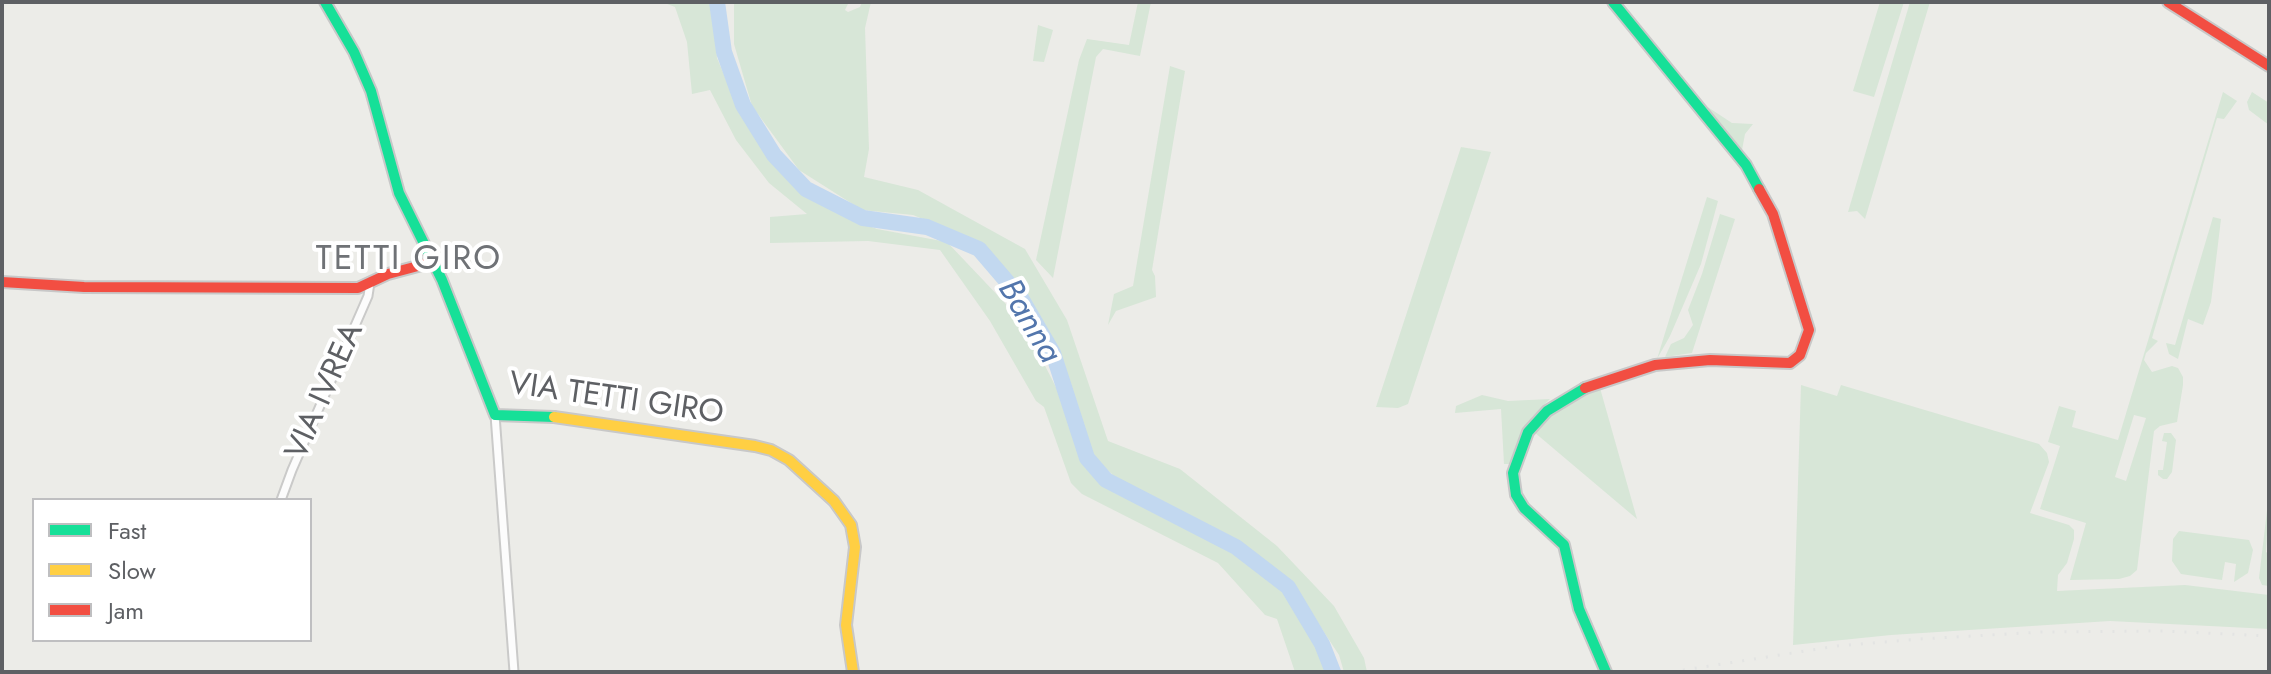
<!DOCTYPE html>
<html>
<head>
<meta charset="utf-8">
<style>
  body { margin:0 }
  #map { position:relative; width:2271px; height:674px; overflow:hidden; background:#ecece8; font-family:Jost,sans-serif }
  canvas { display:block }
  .frame { position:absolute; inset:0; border:4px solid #5e6064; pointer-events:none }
  .legend { position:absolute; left:32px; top:498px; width:280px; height:144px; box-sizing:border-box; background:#fff; border:2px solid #bfbfc1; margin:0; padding:10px 14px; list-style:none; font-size:24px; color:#5e6064 }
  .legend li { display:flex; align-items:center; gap:16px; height:40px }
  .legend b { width:40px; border:2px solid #bfbfc1 }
</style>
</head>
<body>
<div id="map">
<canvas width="2271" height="674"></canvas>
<div class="frame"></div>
<ul class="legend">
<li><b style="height:10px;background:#16e098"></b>Fast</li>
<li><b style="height:10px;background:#ffcf43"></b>Slow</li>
<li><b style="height:10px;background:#f24e42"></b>Jam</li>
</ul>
</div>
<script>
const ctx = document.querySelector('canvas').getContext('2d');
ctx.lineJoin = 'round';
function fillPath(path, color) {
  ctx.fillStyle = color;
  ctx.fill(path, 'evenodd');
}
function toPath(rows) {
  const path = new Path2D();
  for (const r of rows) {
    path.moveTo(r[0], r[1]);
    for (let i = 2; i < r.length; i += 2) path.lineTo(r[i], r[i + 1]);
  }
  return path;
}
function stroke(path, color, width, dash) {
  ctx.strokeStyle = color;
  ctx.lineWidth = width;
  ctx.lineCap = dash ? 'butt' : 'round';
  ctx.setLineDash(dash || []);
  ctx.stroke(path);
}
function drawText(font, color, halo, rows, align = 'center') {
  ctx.font = font + ' Jost,sans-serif';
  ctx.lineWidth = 8;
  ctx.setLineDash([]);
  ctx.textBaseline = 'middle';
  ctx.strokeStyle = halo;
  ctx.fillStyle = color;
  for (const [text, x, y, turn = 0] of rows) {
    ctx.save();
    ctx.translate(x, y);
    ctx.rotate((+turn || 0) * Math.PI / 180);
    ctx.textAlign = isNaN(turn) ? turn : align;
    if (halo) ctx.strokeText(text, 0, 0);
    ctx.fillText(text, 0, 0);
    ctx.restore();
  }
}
fillPath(toPath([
  [662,2,714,2,717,58,739,110,768,158,801,190,854,220,877,229,947,242,1022,321,1059,393,1081,462,1105,484,1231,550,1280,586,1319,643,1329,672,1295,672,1277,619,1265,615,1218,563,1082,494,1071,483,1044,407,1036,401,990,321,940,250,868,241,770,243,770,217,807,214,769,183,736,140,710,90,692,94,687,42,675,7],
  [734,2,849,2,845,10,848,12,860,7,862,2,871,2,865,28,869,149,864,177,918,190,1025,249,1067,320,1108,441,1180,469,1277,546,1334,606,1364,658,1367,672,1344,672,1339,655,1293,585,1243,544,1114,476,1093,457,1060,353,1028,297,982,243,913,215,862,210,799,170,752,106,734,44],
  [1138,2,1151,2,1140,56,1103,49,1096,57,1053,278,1036,260,1079,60,1087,39,1129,45],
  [1880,2,1904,2,1874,97,1853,91],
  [1910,2,1930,2,1865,219,1857,211,1848,212],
  [1038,25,1053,30,1044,62,1033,61],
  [1170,66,1185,71,1152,270,1155,276,1156,297,1116,311,1108,325,1114,294,1133,286],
  [2223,92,2237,101,2224,119,2217,118,2152,338,2158,341,2146,353,2144,360,2152,372,2172,366,2178,368,2183,377,2183,385,2177,422,2160,426,2154,431,2137,570,2130,576,2119,579,2070,580,2086,523,2040,509,2060,446,2048,442,2059,406,2076,411,2072,427,2118,440],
  [2134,415,2146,418,2126,481,2115,477],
  [2252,92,2269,103,2269,125,2249,110,2247,102],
  [1700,102,1732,123,1753,124,1745,134,1742,150],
  [1461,147,1491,152,1408,404,1398,408,1376,407],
  [1707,197,1718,201,1701,264,1670,336,1657,359],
  [1720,214,1735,219,1692,353,1665,357,1671,344,1684,338,1693,325,1688,310,1702,274],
  [2213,217,2221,219,2211,302,2203,325,2188,319,2178,359,2169,354,2166,343,2175,345],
  [1801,385,1837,396,1841,385,2039,444,2047,453,2049,462,2030,513,2069,525,2074,530,2074,539,2067,563,2058,575,2057,591,2185,585,2269,595,2269,629,2110,621,1891,635,1793,645],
  [1600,388,1637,519,1534,432,1550,412,1573,397],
  [1482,395,1508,401,1550,399,1533,416,1521,434,1513,464,1504,464,1501,409,1455,413,1456,406],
  [2164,433,2171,433,2176,440,2172,472,2167,479,2163,479,2158,475,2158,470,2163,470,2167,442,2162,441],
  [2269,494,2266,552,2269,554,2269,586,2262,585,2259,578],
  [2179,531,2249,540,2253,550,2248,573,2234,582,2236,564,2225,562,2222,580,2181,574,2172,561,2173,539]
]), '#d7e6d7');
stroke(toPath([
  [717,2,724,52,743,105,774,155,806,189,863,218,927,227,979,249,1021,298,1053,353,1087,458,1106,480,1236,547,1288,587,1322,644,1333,672]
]), '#c2d8f0', 16);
const street = toPath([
  [495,415,514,672],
  [281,500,292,470,368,296,370,283]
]);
const fast = toPath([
  [325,2,354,52,371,91,399,193,442,280,495,415,554,417],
  [1613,2,1746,165,1759,189],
  [1585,388,1547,411,1528,432,1513,473,1516,495,1524,508,1564,545,1579,609,1606,672]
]);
const slow = toPath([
  [554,417,755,446,771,450,789,460,834,501,851,525,855,547,846,625,853,672]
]);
const jam = toPath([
  [2168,2,2269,66],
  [2,282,84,287,358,288,388,274,433,262],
  [1585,388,1655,365,1710,360,1790,363,1800,355,1809,330,1773,214,1759,189]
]);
stroke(street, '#cacac9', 11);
stroke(fast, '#c8c8c8', 14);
stroke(slow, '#c8c8c8', 14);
stroke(jam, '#c8c8c8', 14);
stroke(street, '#fcfcfc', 7);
stroke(fast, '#16e098', 10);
stroke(slow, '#ffcf43', 10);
stroke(jam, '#f24e42', 10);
stroke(toPath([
  [1671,672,1837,646,1920,639,2042,632,2163,631,2269,636]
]), '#e3e4e3', 3, [2, 10]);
drawText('32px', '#5e6064', '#fff', [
  ["VIA IVREA",326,392,-66],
  ["VIA TETTI GIRO",616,400,8]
]);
ctx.letterSpacing = '2px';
drawText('34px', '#6f7276', '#fff', [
  ["TETTI GIRO",409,261]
]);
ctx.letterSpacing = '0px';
drawText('italic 34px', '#5376ac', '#fff', [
  ["Banna",1028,322,59]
]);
</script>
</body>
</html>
